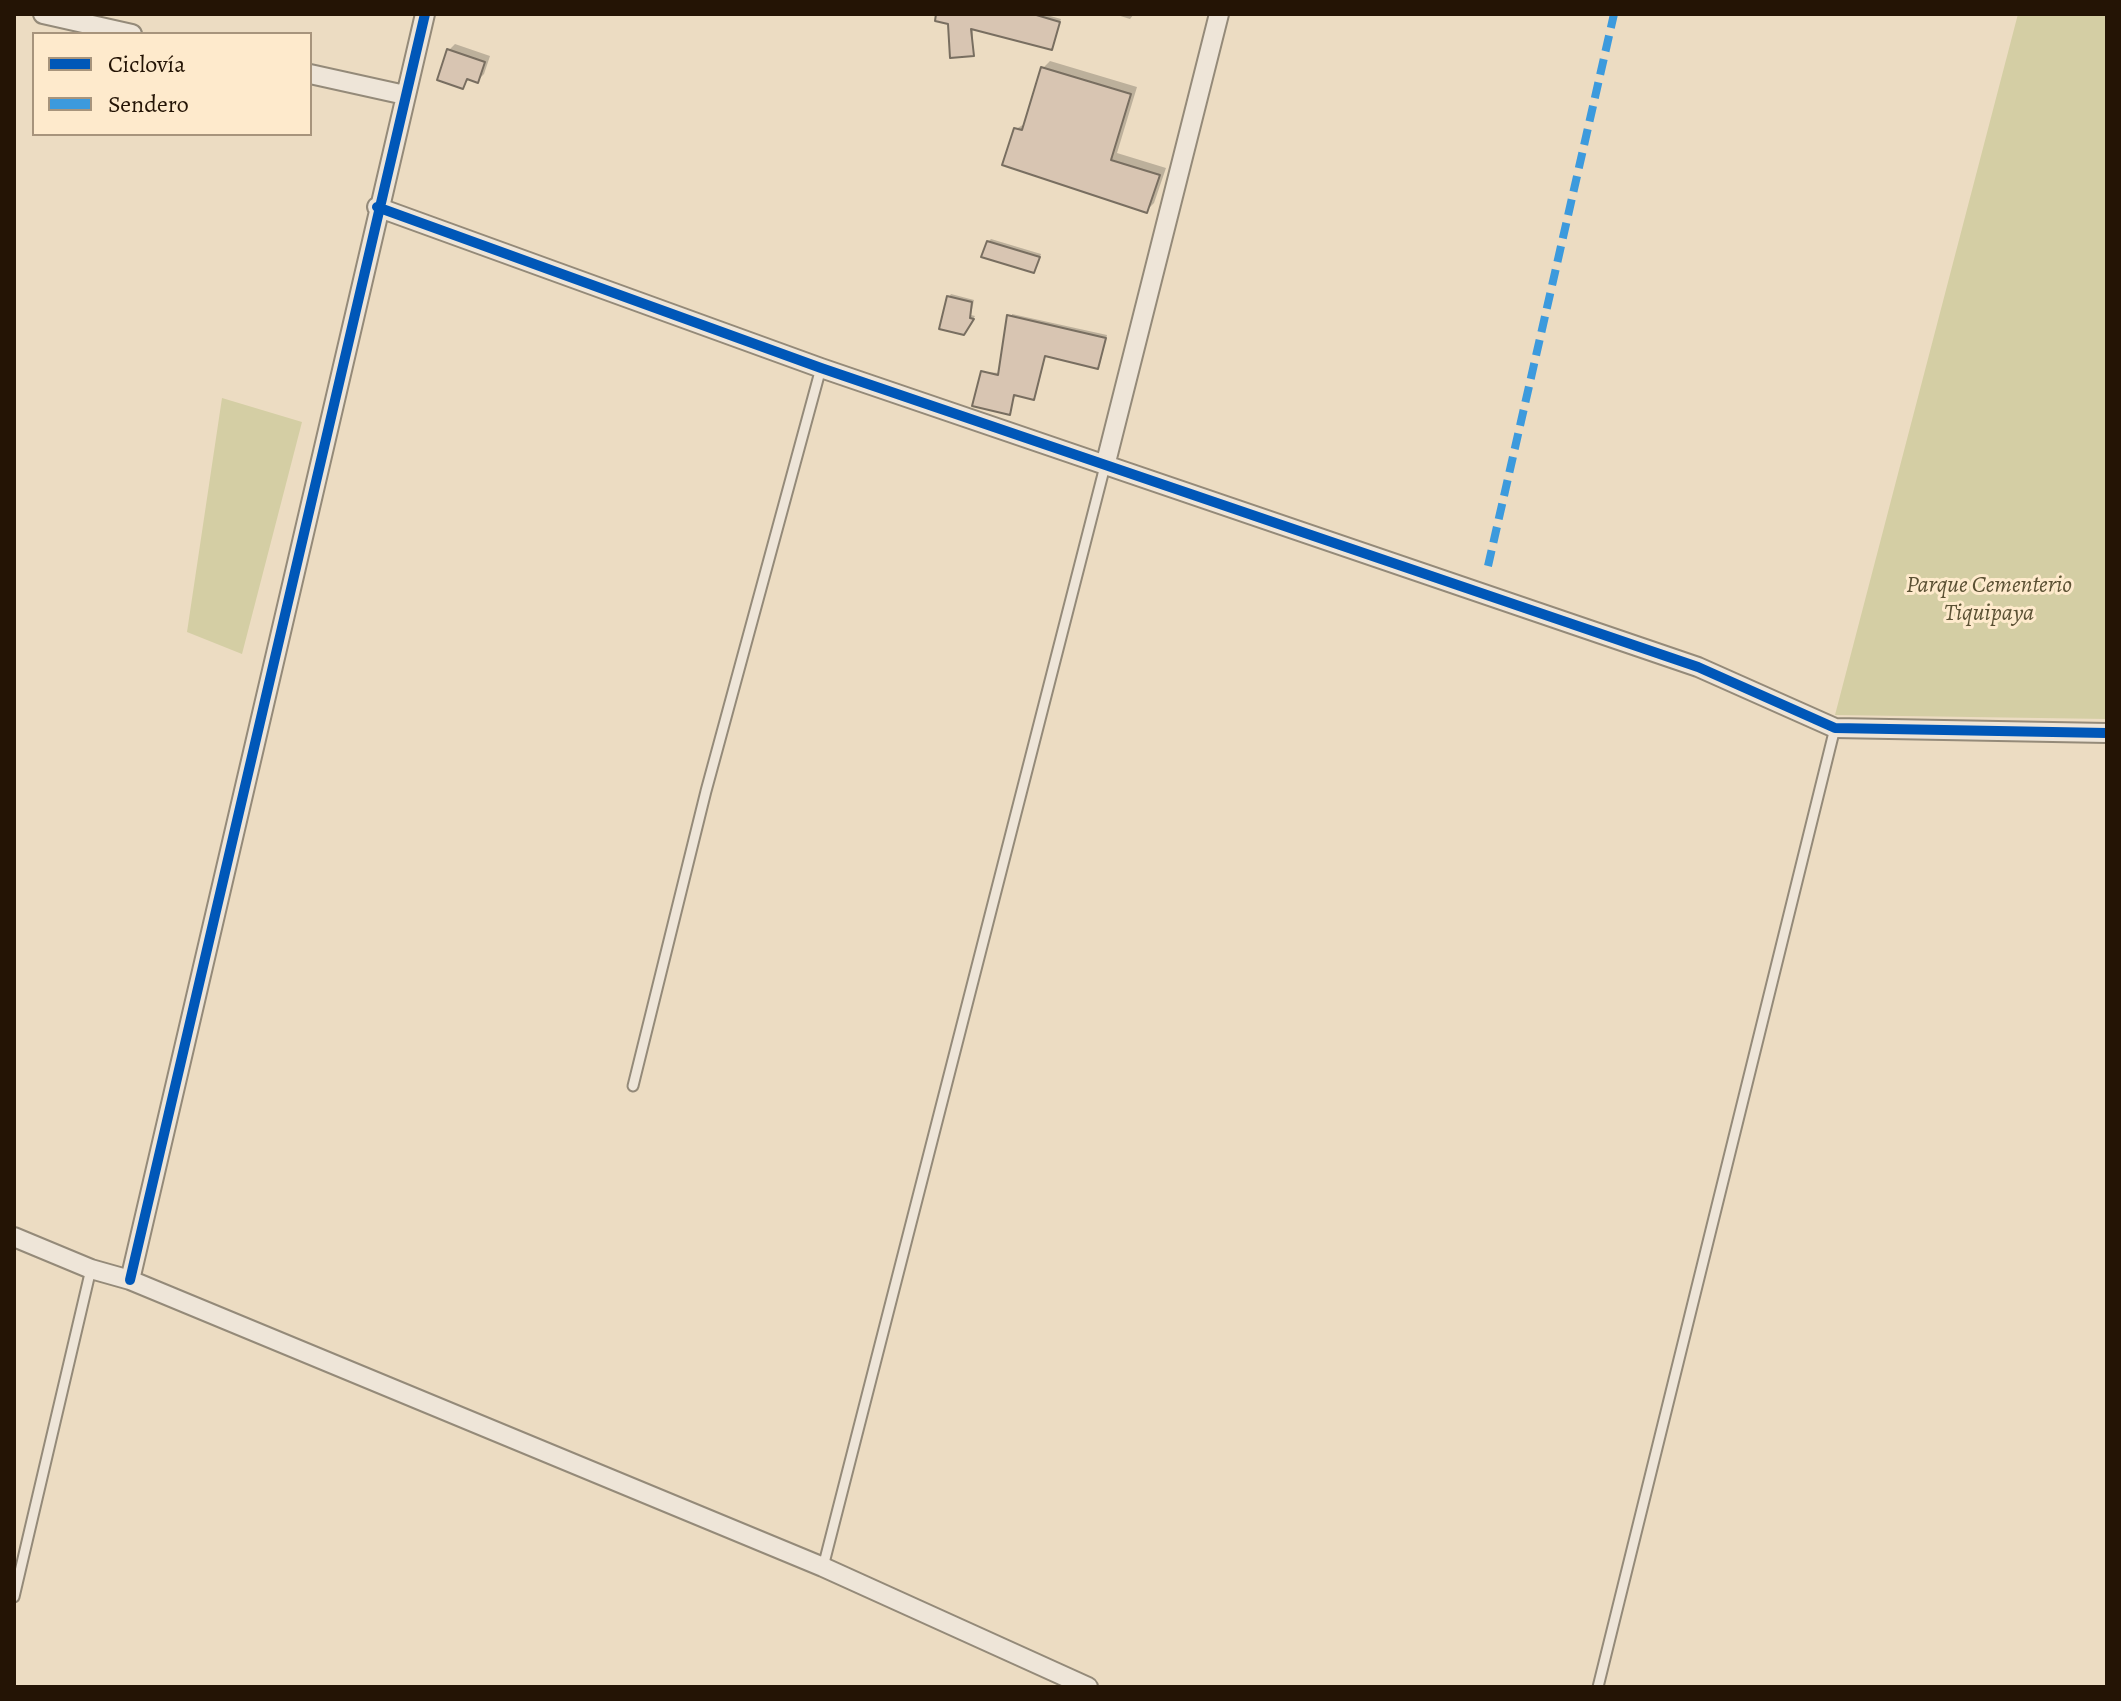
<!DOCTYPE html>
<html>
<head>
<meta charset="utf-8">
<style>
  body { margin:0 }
  #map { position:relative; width:2121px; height:1701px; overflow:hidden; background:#ecdcc2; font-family:Alegreya,serif }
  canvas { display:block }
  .frame { position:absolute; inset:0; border:16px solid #241405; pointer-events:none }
  .legend { position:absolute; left:32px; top:32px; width:280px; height:104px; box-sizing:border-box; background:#feeacc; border:2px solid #a7947c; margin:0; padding:10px 14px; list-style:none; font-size:24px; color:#241405 }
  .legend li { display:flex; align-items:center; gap:16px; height:40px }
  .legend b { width:40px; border:2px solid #a7947c }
</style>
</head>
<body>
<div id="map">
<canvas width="2121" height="1701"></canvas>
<div class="frame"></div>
<ul class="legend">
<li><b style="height:10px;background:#0057b8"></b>Ciclovía</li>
<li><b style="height:10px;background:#3c9add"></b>Sendero</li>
</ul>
</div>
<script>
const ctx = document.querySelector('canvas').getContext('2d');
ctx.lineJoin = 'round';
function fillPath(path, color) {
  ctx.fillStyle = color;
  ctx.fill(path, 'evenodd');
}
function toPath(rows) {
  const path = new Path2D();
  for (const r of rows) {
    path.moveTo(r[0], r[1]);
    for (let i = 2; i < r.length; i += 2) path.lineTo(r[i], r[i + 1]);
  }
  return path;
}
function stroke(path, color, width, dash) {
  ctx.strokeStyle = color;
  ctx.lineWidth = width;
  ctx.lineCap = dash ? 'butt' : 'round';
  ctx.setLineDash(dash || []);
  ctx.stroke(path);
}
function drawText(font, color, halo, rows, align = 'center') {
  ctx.font = font + ' Alegreya,serif';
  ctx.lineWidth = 6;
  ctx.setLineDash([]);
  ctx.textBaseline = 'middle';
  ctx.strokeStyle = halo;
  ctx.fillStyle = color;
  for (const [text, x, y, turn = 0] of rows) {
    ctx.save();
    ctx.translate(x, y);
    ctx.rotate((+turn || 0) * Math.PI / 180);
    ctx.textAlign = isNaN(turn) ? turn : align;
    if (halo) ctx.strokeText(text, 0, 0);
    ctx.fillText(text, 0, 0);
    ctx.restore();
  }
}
fillPath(toPath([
  [2018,14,2107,14,2107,719,1835,715],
  [222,398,302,422,242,654,187,632]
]), '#d4cea4');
fillPath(toPath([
  [949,14,1043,14,1061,19,1051,47,973,27,973,54],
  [1114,14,1134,14,1130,19],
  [455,44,490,56,484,74,477,81,470,78,462,87,449,50],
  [1050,61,1137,87,1117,153,1166,168,1154,203,1147,210,1016,129,1026,123,1043,68],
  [991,239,1041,254,1036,268,1034,271,988,242],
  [951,294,974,300,971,315,975,316,966,330,949,297],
  [1012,314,1107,335,1100,364,1098,367,1046,354,1036,395,1034,398,1016,393,1009,413,983,372,1001,373]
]), '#0003');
const building = toPath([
  [936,14,1033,14,1060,22,1052,50,971,29,974,56,950,58,948,24,935,21,936,14],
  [447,49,485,62,478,83,467,79,463,89,437,80,447,49],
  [1041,67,1131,94,1111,160,1160,175,1147,213,1002,165,1014,128,1022,130,1041,67],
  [987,241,1040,257,1034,273,981,257,987,241],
  [947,296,972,302,970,318,974,319,964,335,939,329,947,296],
  [1007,315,1106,338,1098,369,1045,356,1034,400,1014,395,1010,415,972,406,981,371,998,375,1007,315]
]);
fillPath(building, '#d8c5b2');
stroke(building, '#786e60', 2);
const service = toPath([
  [633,1086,706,791,821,368],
  [823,1567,1105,466],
  [14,1597,91,1269],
  [1598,1687,1835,728]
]);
const minor = toPath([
  [43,14,132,34],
  [310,74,405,95],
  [377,207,821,368,1698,667,1835,728,2107,733],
  [1105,466,1219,14],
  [14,1237,91,1269,130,1280,823,1567,1088,1687],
  [130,1280,425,14]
]);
stroke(service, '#948a79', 13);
stroke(minor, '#948a79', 22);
stroke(service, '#eee5d8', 9);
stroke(minor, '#eee5d8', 18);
stroke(toPath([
  [1488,566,1614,14]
]), '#3c9add', 8, [16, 8]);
stroke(toPath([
  [377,207,821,368,1698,667,1835,728,2107,733],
  [130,1280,425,14]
]), '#0057b8', 10);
drawText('italic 24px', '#5b5134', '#feeacc', [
  ["Parque Cementerio",1989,586],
  ["Tiquipaya",1989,614]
]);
</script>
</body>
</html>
